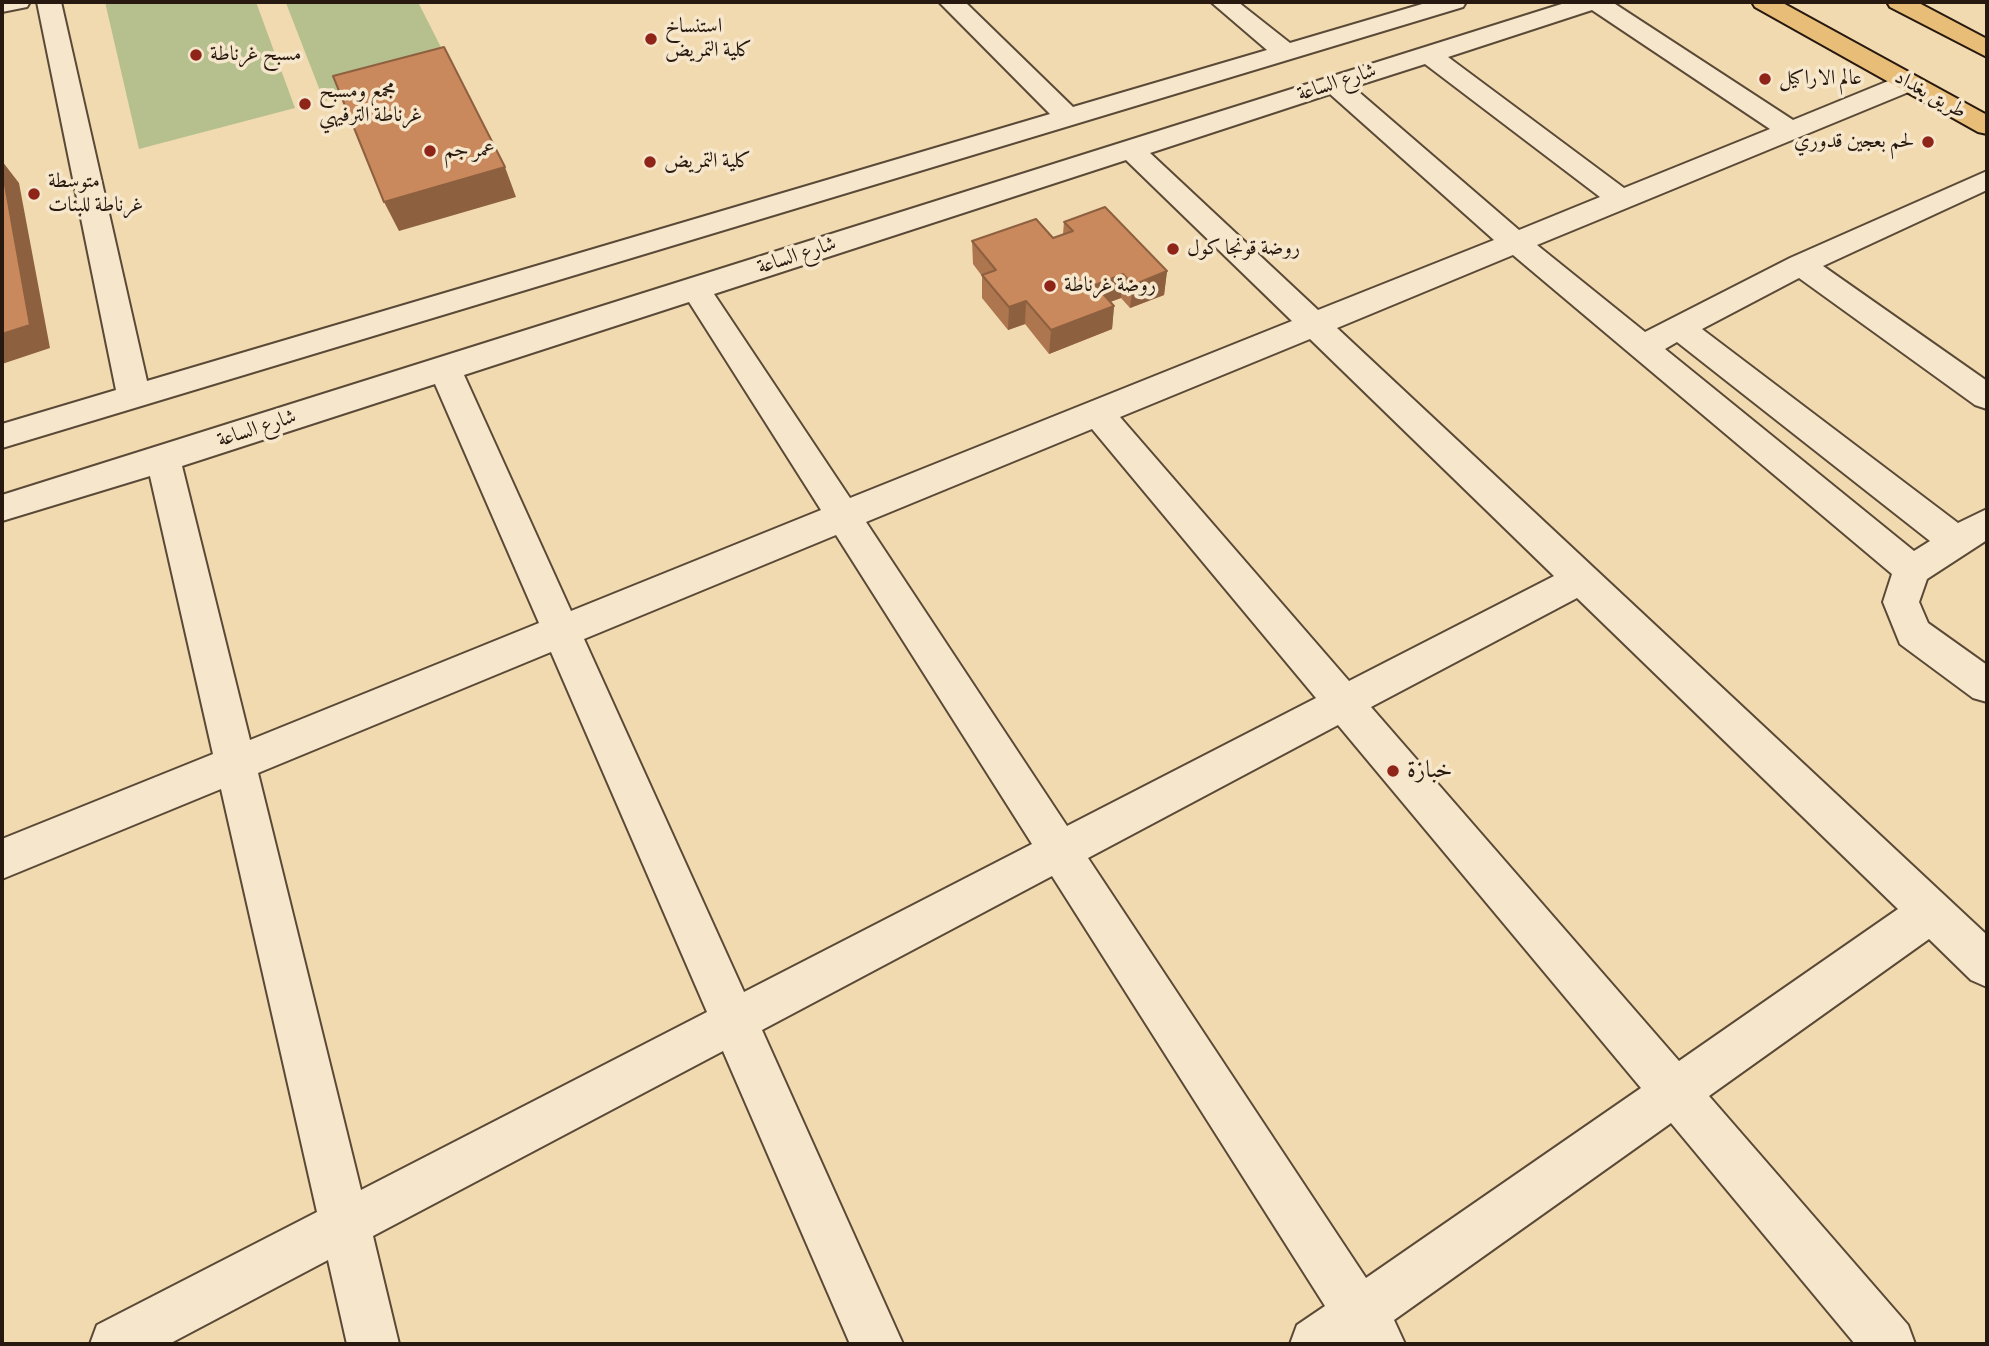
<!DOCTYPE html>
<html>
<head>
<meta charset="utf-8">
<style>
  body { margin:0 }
  #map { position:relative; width:1989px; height:1346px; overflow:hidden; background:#f1dab0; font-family:Alegreya,serif }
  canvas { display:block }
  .frame { position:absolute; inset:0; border:4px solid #27190f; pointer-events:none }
</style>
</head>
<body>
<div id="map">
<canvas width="1989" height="1346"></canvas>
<div class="frame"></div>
</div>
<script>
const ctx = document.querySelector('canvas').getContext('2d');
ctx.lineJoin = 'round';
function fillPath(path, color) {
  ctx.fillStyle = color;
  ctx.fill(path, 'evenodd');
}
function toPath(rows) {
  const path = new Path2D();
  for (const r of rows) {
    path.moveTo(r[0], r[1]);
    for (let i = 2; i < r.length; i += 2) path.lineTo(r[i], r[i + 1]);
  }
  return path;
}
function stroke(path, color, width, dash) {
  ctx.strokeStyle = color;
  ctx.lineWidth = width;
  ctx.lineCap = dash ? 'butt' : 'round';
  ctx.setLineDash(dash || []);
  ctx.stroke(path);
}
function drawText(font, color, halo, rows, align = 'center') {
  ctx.font = font + ' Alegreya,Amiri,serif';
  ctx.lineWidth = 7;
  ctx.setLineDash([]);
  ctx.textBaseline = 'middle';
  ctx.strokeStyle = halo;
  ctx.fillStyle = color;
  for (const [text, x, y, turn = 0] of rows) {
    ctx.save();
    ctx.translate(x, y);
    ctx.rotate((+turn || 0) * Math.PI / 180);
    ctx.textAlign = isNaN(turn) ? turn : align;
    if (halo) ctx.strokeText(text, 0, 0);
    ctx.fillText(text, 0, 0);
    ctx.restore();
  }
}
fillPath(toPath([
  [105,2,256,2,295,108,139,149],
  [291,2,418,2,451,67,324,101,286,3]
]), '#b6c08e');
const minor = toPath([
  [2,2,30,2,27,7,2,12,2,2],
  [37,2,61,2,147,381,1050,114,939,2,965,2,1073,107,1267,50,1211,2,1238,2,1290,43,1429,2,1466,2,1463,7,2,448,2,424,116,390,37,2],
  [1568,2,1612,2,1793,120,1898,77,1907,75,1916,77,1920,83,1916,89,1537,245,1645,332,1790,258,1987,171,1987,190,1823,266,1987,381,1987,409,1975,405,1799,278,1702,329,1958,523,1987,509,1987,540,1927,579,1919,602,1928,623,1987,665,1987,702,1973,698,1900,644,1883,602,1892,574,1513,255,1337,328,1987,935,1987,987,1971,980,1929,939,1709,1096,1908,1325,1915,1344,1855,1344,1671,1123,1394,1320,1405,1344,1290,1344,1297,1325,1325,1306,1052,876,762,1030,903,1344,850,1344,723,1051,373,1236,399,1344,347,1344,328,1260,169,1344,90,1344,97,1325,317,1212,221,789,2,879,2,839,213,754,150,476,2,521,2,495,1568,2],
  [1592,10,1770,129,1624,188,1448,57,1592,10],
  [1425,64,1600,197,1519,230,1353,87,1425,64],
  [1330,94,1494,240,1318,310,1150,153,1330,94],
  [1126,160,1292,321,850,498,714,294,1126,160],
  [689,302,821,510,571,611,464,375,689,302],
  [1310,339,1554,576,1349,681,1120,417,1310,339],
  [1677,342,1930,541,1914,551,1665,349,1677,342],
  [435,384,539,623,250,740,182,466,435,384],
  [1092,429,1316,698,1067,826,866,522,1092,429],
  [836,535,1032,844,744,992,584,639,836,535],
  [1577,598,1898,909,1679,1061,1371,707,1577,598],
  [551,652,707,1012,361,1190,258,773,551,652],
  [1338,725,1641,1088,1366,1278,1088,858,1338,725]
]);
const primary = toPath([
  [1752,2,1781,2,1987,115,1987,134,1978,132,1755,7,1752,2],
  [1887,2,1917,2,1987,39,1987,57,1890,7,1887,2]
]);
stroke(minor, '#5a4937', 4);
stroke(primary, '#27190f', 4);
fillPath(minor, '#f6e7cc');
fillPath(primary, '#e8bd78');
fillPath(toPath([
  [1064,222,1167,271,1164,295,1130,308,1121,298,1110,302,1114,306,1112,329,1049,354,1025,324,1008,330,982,298,982,276,973,264,972,241,1053,238,1063,234]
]), '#ae764f');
fillPath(toPath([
  [2,161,19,183,50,348,2,364],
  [505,167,516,197,399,231,384,202],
  [1167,271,1164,295,1130,308,1133,285],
  [1123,274,1121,298,1093,308,1095,285],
  [1026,301,1025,324,1008,330,1009,307],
  [1114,306,1112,329,1049,354,1051,330]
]), '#8d6040');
const building = toPath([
  [444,47,505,167,384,202,333,76,444,47],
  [2,168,30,325,2,334,2,168],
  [1105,207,1167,271,1133,285,1123,274,1095,285,1114,306,1051,330,1026,301,1009,307,982,275,996,270,972,241,1036,219,1053,238,1073,231,1064,222,1105,207]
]);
fillPath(building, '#ca895c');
stroke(building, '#8d6040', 2);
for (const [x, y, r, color] of [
  [651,39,7,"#8f2418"],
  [196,55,7,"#8f2418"],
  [1765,79,7,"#8f2418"],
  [305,104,7,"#8f2418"],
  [1928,142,7,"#8f2418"],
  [430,151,7,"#8f2418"],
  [650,162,7,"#8f2418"],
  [34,194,7,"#8f2418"],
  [1173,249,7,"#8f2418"],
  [1050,286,7,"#8f2418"],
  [1393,771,7,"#8f2418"]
]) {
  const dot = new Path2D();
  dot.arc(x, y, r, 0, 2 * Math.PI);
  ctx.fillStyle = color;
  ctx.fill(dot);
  stroke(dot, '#f6e7cc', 2.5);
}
drawText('21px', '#27190f', '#f6e7cc', [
  ["استنساخ",665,27],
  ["کلیة التمریض",665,51],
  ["مسبح غرناطة",210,55],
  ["عالم الاراكيل",1779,79],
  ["مجمع ومسبح",319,92],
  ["غرناطة الترفيهي",319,116],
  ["لحم بعجين قدوري",1914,142,"right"],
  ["عمر جم",444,151],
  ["كلية التمريض",664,162],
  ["متوسطة",48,182],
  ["غرناطة للبنات",48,206],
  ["روضة قونجا كول",1187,249],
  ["روضة غرناطة",1064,286]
], 'left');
drawText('21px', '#27190f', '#f6e7cc', [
  ["شارع الساعة",1337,83,-18],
  ["طريق بغداد",1930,95,29],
  ["شارع الساعة",797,256,-18],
  ["شارع الساعة",257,429,-18]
]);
drawText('24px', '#27190f', '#f6e7cc', [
  ["خبازة",1407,771]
], 'left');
</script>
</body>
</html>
